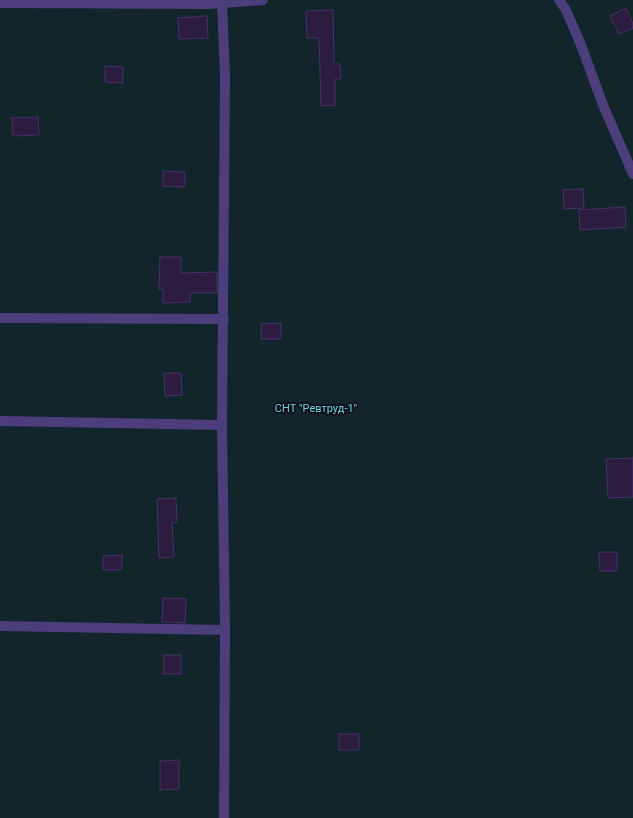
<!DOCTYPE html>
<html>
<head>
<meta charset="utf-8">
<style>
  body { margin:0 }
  canvas { display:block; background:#150f20 }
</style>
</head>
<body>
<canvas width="633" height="818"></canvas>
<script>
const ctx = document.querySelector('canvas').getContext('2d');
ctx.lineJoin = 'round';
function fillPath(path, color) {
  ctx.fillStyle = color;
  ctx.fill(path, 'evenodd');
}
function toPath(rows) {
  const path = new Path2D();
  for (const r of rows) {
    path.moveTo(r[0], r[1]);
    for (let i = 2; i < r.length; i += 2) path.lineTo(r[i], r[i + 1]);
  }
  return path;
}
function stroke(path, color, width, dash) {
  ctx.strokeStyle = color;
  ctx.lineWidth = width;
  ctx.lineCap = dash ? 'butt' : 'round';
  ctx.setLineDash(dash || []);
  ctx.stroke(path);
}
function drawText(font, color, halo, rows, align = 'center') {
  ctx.font = font + ' Roboto,sans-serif';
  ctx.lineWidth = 4;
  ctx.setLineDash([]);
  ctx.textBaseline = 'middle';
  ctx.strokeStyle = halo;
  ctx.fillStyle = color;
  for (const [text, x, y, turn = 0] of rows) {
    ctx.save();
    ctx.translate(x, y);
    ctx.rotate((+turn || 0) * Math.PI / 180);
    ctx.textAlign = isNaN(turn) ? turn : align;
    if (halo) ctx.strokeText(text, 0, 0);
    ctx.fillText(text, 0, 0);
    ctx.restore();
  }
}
fillPath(toPath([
  [0,0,633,0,633,818,0,818]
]), '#12252a');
const building = toPath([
  [626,8,633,24,633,28,619,34,610,16,626,8],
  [333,10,334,64,340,64,341,79,335,79,335,105,321,106,319,38,307,38,306,11,333,10],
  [207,16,208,38,179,39,178,18,207,16],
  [105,66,123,67,123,83,105,82,105,66],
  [38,117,39,135,13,136,12,118,38,117],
  [163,171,185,172,185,187,163,186,163,171],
  [583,189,584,208,564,209,563,190,583,189],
  [625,207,626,227,580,230,579,210,625,207],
  [160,257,181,257,181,273,217,272,217,293,190,293,190,302,163,303,163,289,159,289,160,257],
  [281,323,281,339,261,339,261,324,281,323],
  [164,373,181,373,182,395,165,396,164,373],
  [633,458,633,497,608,498,606,459,633,458],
  [176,498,177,522,172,523,174,557,159,558,157,499,176,498],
  [599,552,617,552,617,571,600,571,599,552],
  [122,555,122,570,103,570,103,556,122,555],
  [163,598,186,599,185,623,162,622,163,598],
  [164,655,181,655,181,674,164,674,164,655],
  [339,734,359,734,359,750,339,750,339,734],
  [179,760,179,789,160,790,160,761,179,760]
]);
fillPath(building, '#2b1c40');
stroke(building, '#47306a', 1);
stroke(toPath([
  [559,0,566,10,581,45,603,105,633,174],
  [0,3,208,4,263,0],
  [222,3,225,76,222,425,225,630,224,818],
  [0,318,224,319],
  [0,421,222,425],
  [0,626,225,630]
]), '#4c3d7c', 10);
drawText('11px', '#63d6d1', '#150f20', [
  ["СНТ \"Ревтруд-1\"",316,409]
]);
</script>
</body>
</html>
